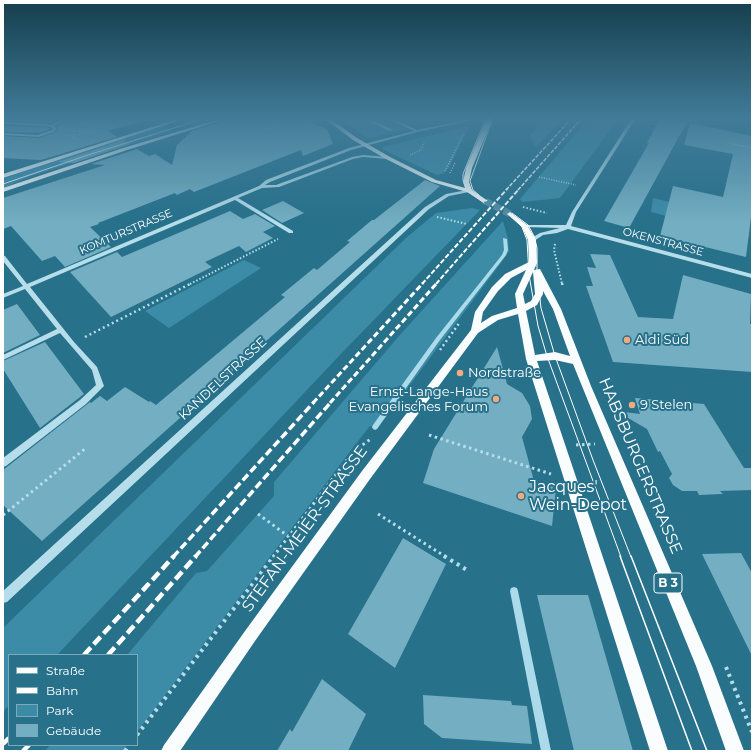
<!DOCTYPE html>
<html>
<head>
<meta charset="utf-8">
<style>
  body { margin:0 }
  #map { position:relative; width:755px; height:754px; overflow:hidden; background:#27718b; font-family:Montserrat,sans-serif }
  canvas { display:block }
  .frame { position:absolute; inset:0; border:4px solid #fff; pointer-events:none }
  .legend { position:absolute; left:8px; top:654px; width:130px; height:92px; box-sizing:border-box; background:#27718b; border:1px solid #7daab9; margin:0; padding:5px 7px; list-style:none; font-size:12px; color:#fff }
  .legend li { display:flex; align-items:center; gap:8px; height:20px }
  .legend b { width:20px; border:1px solid #7daab9 }
</style>
</head>
<body>
<div id="map">
<canvas width="755" height="754"></canvas>
<div class="frame"></div>
<ul class="legend">
<li><b style="height:5px;background:#f9fdfe"></b>Straße</li>
<li><b style="height:5px;background:#fff"></b>Bahn</li>
<li><b style="height:11px;background:#3c8ca8"></b>Park</li>
<li><b style="height:11px;background:#74aec2"></b>Gebäude</li>
</ul>
</div>
<script>
const ctx = document.querySelector('canvas').getContext('2d');
ctx.lineJoin = 'round';
function fillPath(path, color) {
  ctx.fillStyle = color;
  ctx.fill(path, 'evenodd');
}
function toPath(rows) {
  const path = new Path2D();
  for (const r of rows) {
    path.moveTo(r[0], r[1]);
    for (let i = 2; i < r.length; i += 2) path.lineTo(r[i], r[i + 1]);
  }
  return path;
}
function stroke(path, color, width, dash) {
  ctx.strokeStyle = color;
  ctx.lineWidth = width;
  ctx.lineCap = dash ? 'butt' : 'round';
  ctx.setLineDash(dash || []);
  ctx.stroke(path);
}
function drawText(font, color, halo, rows, align = 'center') {
  ctx.font = font + ' Montserrat,sans-serif';
  ctx.lineWidth = 4;
  ctx.setLineDash([]);
  ctx.textBaseline = 'middle';
  ctx.strokeStyle = halo;
  ctx.fillStyle = color;
  for (const [text, x, y, turn = 0] of rows) {
    ctx.save();
    ctx.translate(x, y);
    ctx.rotate((+turn || 0) * Math.PI / 180);
    ctx.textAlign = isNaN(turn) ? turn : align;
    if (halo) ctx.strokeText(text, 0, 0);
    ctx.fillText(text, 0, 0);
    ctx.restore();
  }
}
fillPath(toPath([
  [339,118,381,118,407,129,374,137,366,137],
  [545,118,564,118,536,147,530,136],
  [589,118,619,118,560,198,522,202,520,199],
  [163,126,173,131,31,176,3,188,3,179,54,160],
  [470,126,449,168,444,173,437,175,382,149,383,147],
  [653,198,750,221,749,237,651,212],
  [472,208,480,210,338,357,57,655,9,655,9,705,3,712,3,628,406,238,436,213],
  [503,221,508,239,509,251,506,256,377,429,370,426,355,445,137,732,137,655,127,655,196,573,207,571,274,496,274,482,399,336],
  [244,260,261,268,169,328,145,311],
  [50,745,127,745,123,751,45,751]
]), '#3c8ca8');
fillPath(toPath([
  [363,118,366,118,393,130,390,131,363,119,363,118],
  [503,238,507,239,508,250,506,255,440,340,377,429,375,430,373,429,372,427,373,425,436,338,502,255,504,250,503,238],
  [514,587,517,588,518,591,551,751,541,751,510,591,511,588,514,587]
]), '#abdbea');
fillPath(toPath([
  [3,118,62,118,51,123,3,121],
  [69,118,138,118,139,122,108,131,117,137,41,160,3,158,3,136,39,138,54,133,58,129,57,126],
  [230,118,297,118,327,129,333,144,303,156,301,150,194,192,190,189,177,195,175,193,98,223,99,224,90,227,111,247,65,267,55,256,42,261,11,226,3,229,3,198,105,165,91,164,137,149,149,156,155,154,172,165,177,145,192,131,229,119],
  [660,118,682,118,680,121,687,122,629,228,604,221,649,143,647,143],
  [690,123,752,136,752,209,746,257,660,236,673,186,723,197,733,154,684,145],
  [3,126,46,127,51,129,38,133,3,132],
  [123,140,130,144,74,163,58,162],
  [425,180,440,186,42,541,3,505,3,470,90,402,91,403,100,396,107,401,125,387,149,402,150,401,156,405,285,297,281,295,314,268,317,270,350,242,347,241,372,220,374,220],
  [283,201,304,213,282,223,262,210],
  [230,211,243,219,255,214,275,226,263,232,273,238,246,252,239,246,205,262,212,267,111,317,70,272,117,252,122,257],
  [590,254,610,255,638,317,673,319,683,275,751,294,750,324,752,324,752,372,613,362,586,286,593,286,587,267,596,268],
  [17,304,40,335,3,353,3,310],
  [45,342,84,394,40,428,3,369,3,361],
  [497,347,507,384,522,393,530,406,532,419,522,437,534,481,556,488,552,526,423,483,434,449],
  [635,398,704,404,744,468,752,468,752,490,720,491,723,494,699,495,697,491,682,491,673,485,669,478,672,474,660,451,658,452,647,429,616,411,640,414],
  [403,538,446,564,395,668,348,634],
  [741,553,752,573,752,656,702,554],
  [537,595,588,595,633,751,574,751],
  [322,679,366,714,348,751,277,751,290,729,292,732],
  [423,695,511,701,512,705,527,706,532,744,442,738,424,724]
]), '#74aec2');
stroke(toPath([
  [485,201,510,214]
]), '#528da2', 7, [7, 3.5]);
stroke(toPath([
  [85,118,80,124,113,127],
  [302,118,315,122],
  [266,130,283,124],
  [69,131,96,131,104,129],
  [65,135,74,135,73,138,78,138],
  [74,135,84,134],
  [733,144,752,148],
  [410,155,421,150,424,142],
  [445,171,464,133],
  [450,173,455,163],
  [539,177,576,185]
]), '#b6ddea', 1.5, [1, 1.5]);
stroke(toPath([
  [523,207,547,213],
  [437,217,467,224],
  [555,244,554,250,562,284],
  [190,284,278,239]
]), '#b6ddea', 2, [1.5, 2]);
stroke(toPath([
  [562,283,563,287],
  [85,337,192,283],
  [440,350,460,322]
]), '#b6ddea', 2.5, [2, 3]);
stroke(toPath([
  [429,435,551,474],
  [576,445,595,444],
  [258,514,288,536],
  [378,514,446,557],
  [3,515,86,448],
  [273,557,353,452,372,438]
]), '#b6ddea', 3, [2.5, 3.5]);
stroke(toPath([
  [444,556,467,570],
  [726,667,752,732],
  [137,735,274,556],
  [125,751,129,745]
]), '#b6ddea', 4, [3, 4.5]);
fillPath(toPath([
  [64,118,68,118,54,126,57,128,54,132,39,137,3,135,3,133,38,135,52,130,53,128,46,126,3,124,3,122,46,124,51,125,64,118],
  [388,118,391,118,417,130,477,118,482,118,417,132,351,150,270,182,265,185,276,185,352,157,363,155,388,157,390,158,388,159,363,157,353,159,279,187,262,188,238,198,293,231,293,233,289,233,235,200,30,287,74,342,97,367,104,386,86,404,6,466,3,467,3,458,80,400,96,385,92,370,60,333,3,360,3,355,57,329,25,289,3,298,3,294,23,286,3,261,3,255,5,256,27,284,259,186,266,180,349,148,414,131,388,119,388,118],
  [632,118,636,118,576,212,571,226,752,274,752,278,568,229,557,233,543,235,534,241,530,241,530,239,540,233,560,228,525,227,523,227,523,225,566,225,572,212,632,118],
  [467,190,469,190,469,192,449,196,429,209,7,602,3,603,3,591,425,207,446,194,467,190]
]), '#b6ddea');
fillPath(toPath([
  [181,118,187,118,3,178,3,174,181,118],
  [223,118,229,118,127,150,3,192,3,188,123,148,223,118],
  [324,118,329,118,357,138,390,157,436,180,465,188,463,182,466,168,487,118,491,118,491,123,472,168,469,182,472,190,488,201,483,202,467,192,432,182,386,159,353,140,324,118],
  [510,212,527,225,536,240,537,263,534,270,540,269,561,309,591,386,712,666,744,751,726,751,696,666,573,364,555,360,537,361,668,751,650,751,526,359,518,314,498,320,478,333,370,479,255,641,180,751,161,751,164,745,245,631,362,471,471,330,475,312,492,287,505,274,529,262,528,240,522,227,507,214,510,212],
  [526,270,515,294,517,308,492,316,481,323,483,312,498,291,511,278,526,270],
  [533,272,535,294,531,301,525,304,523,294,533,272],
  [543,291,553,309,570,356,555,352,535,355,526,311,537,305,543,294,543,291]
]), '#f9fdfe');
stroke(toPath([
  [3,184,91,154,206,118],
  [479,195,473,190,470,181,493,118],
  [484,203,467,191,463,180,463,174,486,118],
  [512,213,528,225,534,236,537,248,537,271,541,308,555,356,593,460,631,557],
  [517,221,522,227,527,240,529,275,538,326,547,356,621,557]
]), '#fff', 1);
stroke(toPath([
  [620,556,692,751],
  [631,556,707,751]
]), '#fff', 1.5);
stroke(toPath([
  [506,190,572,118],
  [518,190,582,118]
]), '#fff', 1.5, [4, 1.5]);
stroke(toPath([
  [422,284,507,189],
  [436,284,519,189]
]), '#fff', 2, [5, 2]);
stroke(toPath([
  [313,403,423,283],
  [330,403,437,283]
]), '#fff', 3, [6, 3]);
stroke(toPath([
  [173,557,314,402],
  [195,557,331,402]
]), '#fff', 3.5, [8, 3.5]);
stroke(toPath([
  [84,655,174,556],
  [108,655,196,556],
  [3,744,9,738],
  [23,751,29,745]
]), '#fff', 4.5, [10, 4.5]);
const sky = ctx.createLinearGradient(0, 0, 0, 223);
sky.addColorStop(0, '#153e4c');
sky.addColorStop(0.53, '#417b98');
sky.addColorStop(1, '#417b9800');
ctx.fillStyle = sky;
ctx.fillRect(0, 0, 755, 223);
for (const [x, y, r, color] of [
  [627,340,4,"#f2ac7c"],
  [460,373,4,"#f2ac7c"],
  [496,399,4,"#f2ac7c"],
  [632,405,4,"#f2ac7c"],
  [521,496,4,"#f2ac7c"]
]) {
  const dot = new Path2D();
  dot.arc(x, y, r, 0, 2 * Math.PI);
  ctx.fillStyle = color;
  ctx.fill(dot);
  stroke(dot, '#27718b', 1.5);
}
drawText('11px', '#fff', '#27718b', [
  ["KOMTURSTRASSE",126,232,-23],
  ["OKENSTRASSE",663,242,15]
]);
for (const [x, y, w] of [
  [668,583,28]
]) {
  const box = new Path2D();
  box.roundRect(x - w / 2, y - 10, w, 20, 3);
  ctx.fillStyle = '#27718b';
  ctx.fill(box);
  stroke(box, '#fff', 1);
}
drawText('bold 12px', '#fff', null, [
  ["B 3",668,583]
]);
drawText('13px', '#fff', '#27718b', [
  ["Aldi Süd",635,340],
  ["Nordstraße",468,373],
  ["Ernst-Lange-Haus",488,392,"right"],
  ["Evangelisches Forum",488,407,"right"],
  ["9 Stelen",640,405]
], 'left');
drawText('13px', '#fff', '#27718b', [
  ["KANDELSTRASSE",223,379,-43]
]);
drawText('16px', '#fff', '#27718b', [
  ["HABSBURGERSTRASSE",640,466,67],
  ["STEFAN-MEIER-STRASSE",305,529,-54]
]);
drawText('16px', '#fff', '#27718b', [
  ["Jacques'",529,487],
  ["Wein-Depot",529,505]
], 'left');
</script>
</body>
</html>
